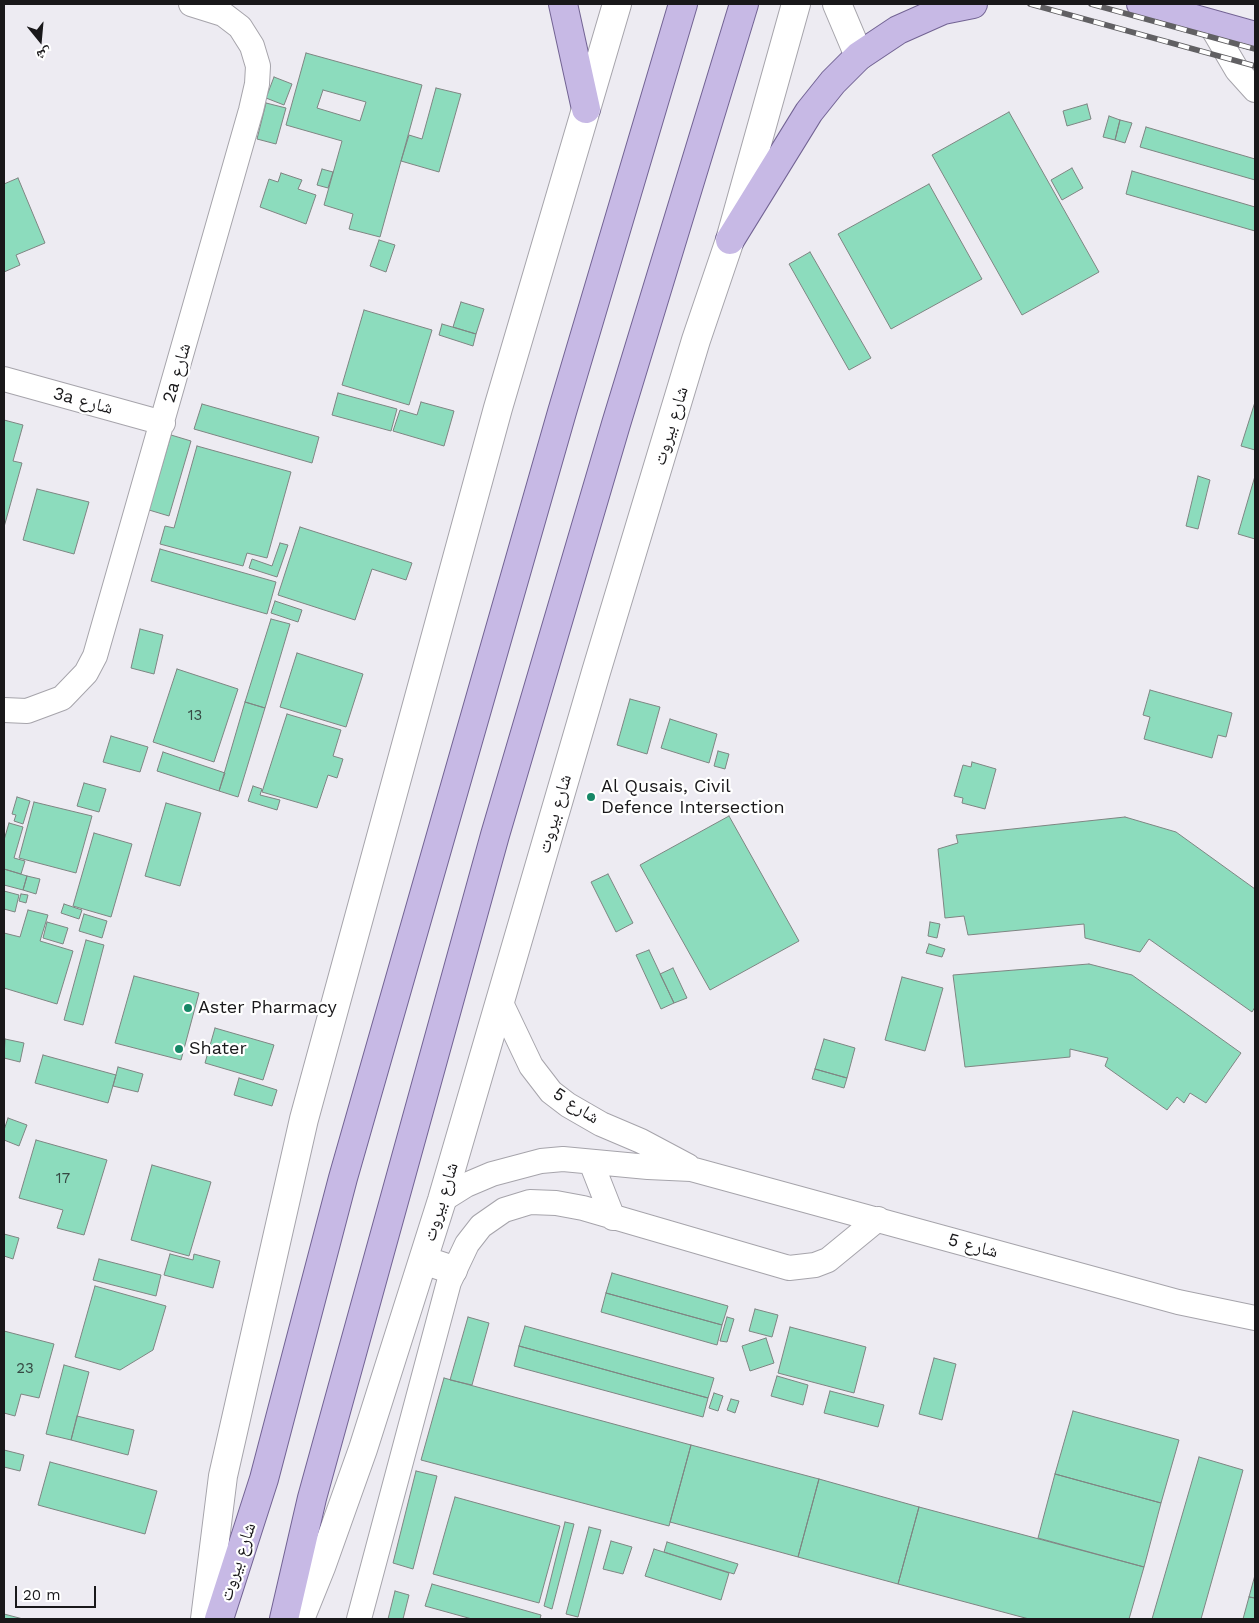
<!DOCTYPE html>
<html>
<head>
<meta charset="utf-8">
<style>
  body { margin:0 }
  #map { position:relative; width:1259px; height:1623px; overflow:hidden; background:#edebf2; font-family:"Work Sans","Noto Naskh Arabic",sans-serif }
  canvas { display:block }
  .frame { position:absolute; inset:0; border:5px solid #19181a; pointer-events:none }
  .north { position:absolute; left:15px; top:15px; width:50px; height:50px; -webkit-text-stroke:4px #fff; paint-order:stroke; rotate:163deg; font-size:14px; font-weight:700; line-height:20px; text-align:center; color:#19181a }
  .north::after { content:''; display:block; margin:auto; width:18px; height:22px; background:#19181a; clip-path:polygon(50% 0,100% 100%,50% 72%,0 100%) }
  .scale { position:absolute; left:15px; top:1586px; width:81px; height:22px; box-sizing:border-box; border:2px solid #19181a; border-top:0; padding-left:6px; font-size:15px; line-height:18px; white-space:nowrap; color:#19181a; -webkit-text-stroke:4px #fff; paint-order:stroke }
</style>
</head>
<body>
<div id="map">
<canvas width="1259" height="1623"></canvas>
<div class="frame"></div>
<div class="north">ش</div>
<div class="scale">20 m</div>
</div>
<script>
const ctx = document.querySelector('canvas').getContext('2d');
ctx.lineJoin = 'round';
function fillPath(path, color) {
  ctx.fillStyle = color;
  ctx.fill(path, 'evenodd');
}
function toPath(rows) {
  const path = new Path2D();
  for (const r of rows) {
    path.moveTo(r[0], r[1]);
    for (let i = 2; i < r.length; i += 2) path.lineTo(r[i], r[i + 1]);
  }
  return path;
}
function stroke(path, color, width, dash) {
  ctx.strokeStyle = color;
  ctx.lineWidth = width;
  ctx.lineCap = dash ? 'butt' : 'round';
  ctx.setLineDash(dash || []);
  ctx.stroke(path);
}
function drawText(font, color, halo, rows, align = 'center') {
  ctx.font = font + ' "Work Sans","Noto Naskh Arabic",sans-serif';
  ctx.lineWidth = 4.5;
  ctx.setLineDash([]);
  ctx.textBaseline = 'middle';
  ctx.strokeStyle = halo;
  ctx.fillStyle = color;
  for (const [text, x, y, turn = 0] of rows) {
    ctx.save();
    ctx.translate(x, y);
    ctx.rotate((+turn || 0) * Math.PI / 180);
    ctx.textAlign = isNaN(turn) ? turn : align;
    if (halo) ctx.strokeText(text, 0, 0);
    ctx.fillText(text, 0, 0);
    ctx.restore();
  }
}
const building = toPath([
  [306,53,422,85,380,237,349,229,353,214,324,205,342,141,286,125,306,53],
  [323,90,366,102,360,121,317,108,323,90],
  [274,77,292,84,284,105,266,98,274,77],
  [436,88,461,94,439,172,401,161,409,135,422,139,436,88],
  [266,103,286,108,276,144,257,139,266,103],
  [1087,104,1091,119,1067,126,1063,111,1087,104],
  [1009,112,1099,272,1022,315,932,155,1009,112],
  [1109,116,1120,120,1115,140,1103,137,1109,116],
  [1120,120,1132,123,1125,143,1115,140,1120,120],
  [1146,127,1255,159,1255,180,1140,147,1146,127],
  [1072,168,1083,188,1062,200,1051,180,1072,168],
  [322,169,333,172,328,188,317,185,322,169],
  [1132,171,1255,207,1255,231,1126,194,1132,171],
  [281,173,302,180,298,189,316,195,306,224,260,207,269,179,278,182,281,173],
  [18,178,45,243,16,255,20,265,4,272,4,184,18,178],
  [929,184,982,279,891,329,838,234,929,184],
  [379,240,395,245,386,272,370,266,379,240],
  [810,252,871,358,849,370,789,264,810,252],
  [461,302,484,309,476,334,453,327,461,302],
  [364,310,432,330,409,405,342,385,364,310],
  [442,324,476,334,473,346,439,335,442,324],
  [338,393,397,409,391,431,332,415,338,393],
  [421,402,454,411,444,446,393,431,400,410,417,415,421,402],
  [1255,402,1255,450,1241,446,1255,402],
  [202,404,319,437,312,463,194,429,202,404],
  [4,420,23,425,13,461,22,463,4,527,4,420],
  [171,435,191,441,169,516,149,510,171,435],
  [197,446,291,472,267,558,247,553,243,566,160,544,165,526,174,528,197,446],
  [1198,476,1210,480,1198,529,1186,526,1198,476],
  [1255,476,1255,539,1238,534,1255,476],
  [37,489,89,502,74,554,23,540,37,489],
  [300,527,412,563,406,580,372,569,355,620,278,595,300,527],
  [280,543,288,545,277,577,249,568,252,559,272,566,280,543],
  [160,549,276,582,267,614,151,581,160,549],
  [275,601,302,610,298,622,271,613,275,601],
  [271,619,290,624,265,708,245,702,271,619],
  [140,629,163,635,154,674,131,668,140,629],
  [297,653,363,674,346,727,280,707,297,653],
  [177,669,238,689,214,762,153,742,177,669],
  [1150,690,1232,713,1226,737,1218,735,1212,758,1144,739,1150,717,1143,715,1150,690],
  [630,699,660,707,647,754,617,745,630,699],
  [245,702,265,708,238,797,219,791,245,702],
  [287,714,341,730,333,756,343,759,337,778,328,775,317,808,262,792,287,714],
  [670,719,717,734,709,763,661,748,670,719],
  [111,736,148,747,140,772,103,762,111,736],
  [718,751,729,754,725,769,714,766,718,751],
  [163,752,225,773,219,791,157,771,163,752],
  [972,762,996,769,985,809,962,803,963,798,954,796,963,765,971,767,972,762],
  [84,783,106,789,99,812,77,806,84,783],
  [253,786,262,789,260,795,280,800,277,810,248,801,253,786],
  [17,797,30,801,23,824,14,821,16,815,12,814,17,797],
  [34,802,92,816,76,873,19,858,34,802],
  [166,803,201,813,180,886,145,876,166,803],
  [729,816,799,941,710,990,640,865,729,816],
  [1125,817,1176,832,1255,889,1255,1007,1252,1012,1149,939,1140,952,1085,938,1084,924,968,935,964,916,945,918,938,849,958,843,956,835,1125,817],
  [9,823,23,827,14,858,25,861,21,874,4,869,4,840,9,823],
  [94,833,132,844,111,917,73,906,94,833],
  [4,869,27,876,23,890,4,885,4,869],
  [608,874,633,923,616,932,591,882,608,874],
  [27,876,40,879,36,894,23,890,27,876],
  [4,891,19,895,15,912,4,909,4,891],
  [21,894,28,895,26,903,19,901,21,894],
  [64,904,82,910,79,919,61,913,64,904],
  [28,910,48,915,40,941,73,951,57,1004,4,988,4,933,20,937,28,910],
  [84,914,107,921,102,938,79,931,84,914],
  [47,922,68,928,63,944,43,938,47,922],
  [930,922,940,924,937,938,928,936,930,922],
  [86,940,104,945,83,1025,64,1020,86,940],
  [929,944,945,949,942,957,926,953,929,944],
  [649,950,674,1003,661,1009,636,955,649,950],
  [1089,964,1132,975,1241,1053,1206,1103,1190,1093,1184,1103,1177,1097,1167,1110,1105,1066,1108,1058,1070,1049,1070,1057,965,1067,953,975,1089,964],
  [673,968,687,998,674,1003,660,974,673,968],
  [134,976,199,993,181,1060,115,1043,134,976],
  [902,977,943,988,925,1051,885,1040,902,977],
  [215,1028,274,1045,263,1080,205,1063,215,1028],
  [5,1039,24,1043,20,1062,4,1058,5,1039],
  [824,1039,855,1048,847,1078,815,1069,824,1039],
  [43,1055,116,1075,108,1103,35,1083,43,1055],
  [118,1067,143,1074,138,1092,113,1086,118,1067],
  [815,1069,847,1078,844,1088,812,1079,815,1069],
  [239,1078,277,1090,272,1106,234,1095,239,1078],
  [8,1118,27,1125,19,1146,4,1140,4,1130,8,1118],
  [36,1140,107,1160,84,1235,57,1228,63,1210,19,1198,36,1140],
  [152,1165,211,1182,189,1256,131,1240,152,1165],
  [4,1234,19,1238,13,1259,4,1256,4,1234],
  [170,1254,193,1260,194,1254,220,1261,213,1288,164,1275,170,1254],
  [99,1259,161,1275,156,1296,93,1280,99,1259],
  [612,1273,728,1306,722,1325,606,1293,612,1273],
  [95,1286,166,1306,153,1350,120,1370,75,1357,95,1286],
  [606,1293,722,1325,717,1345,601,1312,606,1293],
  [755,1309,778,1315,772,1337,749,1331,755,1309],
  [468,1317,489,1323,472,1385,450,1380,468,1317],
  [727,1317,734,1319,727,1342,720,1341,727,1317],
  [525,1326,714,1378,708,1398,519,1346,525,1326],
  [790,1327,866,1347,854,1393,778,1373,790,1327],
  [4,1331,54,1344,39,1398,21,1394,15,1416,4,1413,4,1331],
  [766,1338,774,1363,750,1371,742,1346,766,1338],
  [519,1346,708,1398,703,1417,514,1366,519,1346],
  [934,1358,956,1364,942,1420,919,1414,934,1358],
  [64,1365,89,1372,71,1440,46,1434,64,1365],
  [777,1376,808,1385,803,1405,771,1396,777,1376],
  [444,1378,691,1445,669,1526,421,1460,444,1378],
  [830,1391,884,1405,878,1427,824,1413,830,1391],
  [714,1393,723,1396,718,1411,709,1408,714,1393],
  [731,1399,739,1401,735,1413,727,1410,731,1399],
  [1073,1411,1179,1440,1161,1503,1055,1474,1073,1411],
  [77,1416,134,1430,128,1455,71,1440,77,1416],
  [691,1445,819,1479,798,1557,670,1522,691,1445],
  [4,1450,24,1455,20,1471,4,1467,4,1450],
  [1199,1457,1243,1470,1201,1619,1152,1619,1199,1457],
  [50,1462,157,1491,145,1534,38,1505,50,1462],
  [416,1471,437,1476,413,1569,393,1563,416,1471],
  [1055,1474,1161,1503,1144,1567,1038,1538,1055,1474],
  [819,1479,919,1507,898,1584,798,1557,819,1479],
  [455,1497,560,1526,539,1603,433,1574,455,1497],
  [919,1507,1144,1567,1129,1619,1029,1619,898,1584,919,1507],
  [565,1522,574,1524,552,1609,544,1606,565,1522],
  [589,1527,601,1530,578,1617,566,1614,589,1527],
  [611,1541,632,1547,623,1574,603,1569,611,1541],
  [667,1542,738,1564,734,1574,664,1552,667,1542],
  [654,1549,729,1573,721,1600,645,1576,654,1549],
  [1255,1575,1255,1598,1249,1597,1255,1575],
  [432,1584,541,1615,540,1619,472,1619,425,1606,432,1584],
  [395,1591,409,1595,403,1619,388,1619,395,1591],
  [1249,1597,1255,1598,1255,1619,1243,1619,1249,1597],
  [4,1614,23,1619,4,1619,4,1614]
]);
fillPath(building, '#8cdcbd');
stroke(building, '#7e8582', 1);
const street = toPath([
  [1210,24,1237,70,1255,90],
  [4,379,163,423],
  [4,710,27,711,62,698,86,673,95,656,251,110,257,84,258,66,252,46,240,27,223,14,191,4],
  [501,1003,531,1066,551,1092,568,1105,601,1124,641,1141,688,1166],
  [591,1162,613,1218],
  [442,1200,466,1185,492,1174,541,1161,563,1159,648,1167,691,1169,1178,1302,1255,1318],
  [359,1619,449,1282,467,1244,481,1226,504,1210,530,1202,556,1203,583,1208,789,1268,815,1265,828,1260,878,1219]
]);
const secondary = toPath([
  [837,4,859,56],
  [423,1260,453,1270],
  [205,1619,223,1476,304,1119,498,408,617,4],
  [300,1619,321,1567,363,1449,442,1200,596,672,696,340,730,240,796,4]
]);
const primary = toPath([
  [563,4,586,109],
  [1141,4,1255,36],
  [730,240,809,112,833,82,859,56,898,30,943,10,973,4],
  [219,1619,264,1479,343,1178,562,412,683,4],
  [284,1619,312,1498,495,835,616,424,744,4]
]);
stroke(street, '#a6a4ab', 26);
stroke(secondary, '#a6a4ab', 30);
stroke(primary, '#726393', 30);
stroke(street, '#fff', 24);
stroke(secondary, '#fff', 28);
stroke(primary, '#c7b9e5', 28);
const rail = toPath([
  [1030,4,1255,66],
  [1091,4,1255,49]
]);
stroke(rail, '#616063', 5.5);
stroke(rail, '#fff', 4, [11]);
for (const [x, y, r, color] of [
  [591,797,5,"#168766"],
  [188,1008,5,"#168766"],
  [179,1049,5,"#168766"]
]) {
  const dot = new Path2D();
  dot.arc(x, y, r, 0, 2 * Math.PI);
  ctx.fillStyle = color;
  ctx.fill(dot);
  stroke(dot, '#fff', 2);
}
drawText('15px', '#364943', null, [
  ["13",195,716],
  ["17",63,1179],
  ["23",25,1369]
]);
drawText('18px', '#19181a', '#fff', [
  ["2a شارع",177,373,-74],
  ["3a شارع",83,401,15],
  ["شارع بيروت",671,426,-73],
  ["شارع بيروت",555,814,-74],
  ["شارع 5",576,1106,33],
  ["شارع بيروت",441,1202,-73],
  ["شارع 5",973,1246,15],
  ["شارع بيروت",238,1562,-72]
]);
drawText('18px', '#19181a', '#fff', [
  ["Al Qusais, Civil",601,787],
  ["Defence Intersection",601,808],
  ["Aster Pharmacy",198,1008],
  ["Shater",189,1049]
], 'left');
</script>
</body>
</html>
